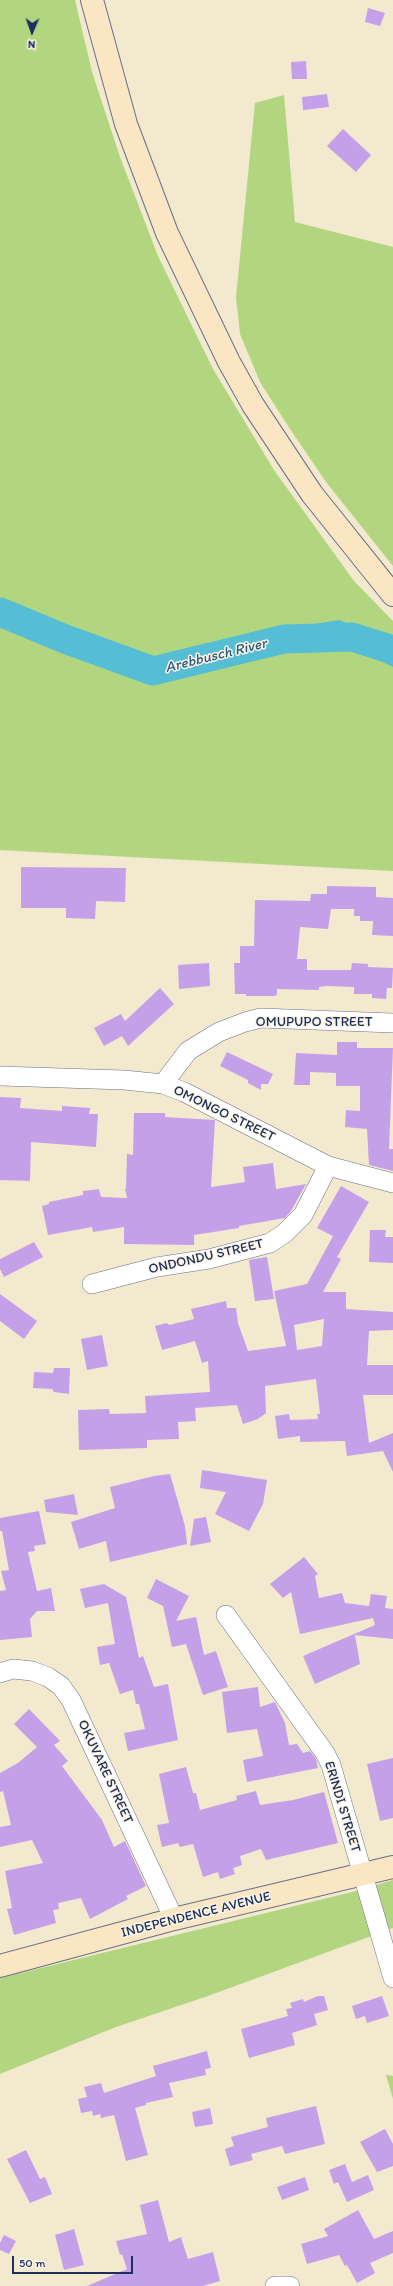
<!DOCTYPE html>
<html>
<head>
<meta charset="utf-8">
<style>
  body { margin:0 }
  #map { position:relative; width:393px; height:2286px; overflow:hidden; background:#f3e9cf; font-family:Itim,sans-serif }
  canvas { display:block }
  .north { position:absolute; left:12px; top:12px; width:40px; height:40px; -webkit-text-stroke:3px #fcf5e5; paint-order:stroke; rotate:182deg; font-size:11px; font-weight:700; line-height:16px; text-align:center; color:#1b2f5e }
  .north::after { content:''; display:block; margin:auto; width:14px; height:18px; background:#1b2f5e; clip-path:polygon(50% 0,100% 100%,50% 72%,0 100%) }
  .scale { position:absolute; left:12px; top:2256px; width:121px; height:18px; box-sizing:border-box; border:2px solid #1b2f5e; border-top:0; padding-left:5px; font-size:12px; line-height:14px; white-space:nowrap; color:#1b2f5e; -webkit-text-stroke:3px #fcf5e5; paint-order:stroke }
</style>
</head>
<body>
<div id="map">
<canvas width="393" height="2286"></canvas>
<div class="north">N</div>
<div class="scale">50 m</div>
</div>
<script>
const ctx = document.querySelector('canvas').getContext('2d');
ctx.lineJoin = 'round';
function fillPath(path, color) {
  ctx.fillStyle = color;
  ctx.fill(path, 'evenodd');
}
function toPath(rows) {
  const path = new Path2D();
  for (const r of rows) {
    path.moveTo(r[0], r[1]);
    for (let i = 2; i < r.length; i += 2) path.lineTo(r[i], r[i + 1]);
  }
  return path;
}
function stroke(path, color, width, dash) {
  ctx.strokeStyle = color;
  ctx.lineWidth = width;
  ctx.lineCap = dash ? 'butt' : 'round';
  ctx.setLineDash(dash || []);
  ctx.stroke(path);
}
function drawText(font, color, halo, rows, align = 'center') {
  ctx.font = font + ' Itim,sans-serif';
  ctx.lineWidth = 3;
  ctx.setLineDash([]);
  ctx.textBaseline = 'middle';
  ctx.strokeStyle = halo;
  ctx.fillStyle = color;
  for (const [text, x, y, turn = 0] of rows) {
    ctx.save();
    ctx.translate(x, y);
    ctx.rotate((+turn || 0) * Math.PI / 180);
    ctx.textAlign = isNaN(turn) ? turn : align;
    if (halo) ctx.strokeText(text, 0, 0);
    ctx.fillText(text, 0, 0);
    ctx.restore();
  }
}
fillPath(toPath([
  [0,0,75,0,92,72,120,157,158,256,213,369,274,470,354,581,393,621,393,871,0,850],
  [284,95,295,222,393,247,393,566,326,482,288,426,260,382,240,334,236,297,255,103],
  [393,1880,393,1928,208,1996,116,2027,0,2074,0,1978,356,1891],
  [386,2075,393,2076,393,2099]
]), '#b2d680');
fillPath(toPath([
  [339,620,368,631,393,636,393,667,361,652,308,646,303,626]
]), '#56bed4');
stroke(toPath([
  [0,612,65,639,153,671,284,639,352,637,393,650]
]), '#56bed4', 29);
fillPath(toPath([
  [368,8,385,13,380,26,365,22],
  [306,61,307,79,292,79,291,62],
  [327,94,329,107,303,110,302,97],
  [343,129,371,155,356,172,327,146],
  [21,867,126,868,125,902,96,901,95,919,66,918,66,908,21,908],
  [327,886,376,887,376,897,393,898,393,936,372,935,373,921,360,921,360,916,354,916,354,909,331,909,328,929,300,927,297,959,307,959,307,970,351,970,352,963,368,964,368,967,393,968,392,988,387,988,386,999,372,998,372,994,354,994,354,987,327,986,319,987,319,990,277,989,277,994,275,996,246,996,246,994,235,994,234,963,240,963,240,946,254,946,255,900,310,901,311,894,327,894],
  [209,963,210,986,179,989,178,965],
  [160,988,174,1004,128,1046,122,1036,104,1046,94,1028,121,1014,125,1021],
  [337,1042,357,1042,357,1048,393,1048,389,1149,393,1149,393,1171,369,1165,367,1129,345,1127,346,1110,360,1111,360,1086,336,1086,336,1073,310,1072,310,1085,294,1085,296,1053,337,1055],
  [227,1052,273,1074,268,1084,261,1084,261,1090,248,1083,248,1080,220,1066],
  [0,1097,21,1098,20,1108,62,1111,62,1106,90,1108,89,1114,98,1114,96,1147,31,1142,30,1181,0,1180],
  [134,1113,165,1113,165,1117,215,1120,211,1187,245,1182,243,1167,273,1163,276,1189,306,1184,291,1211,285,1218,239,1226,239,1228,194,1235,194,1245,124,1244,124,1227,93,1232,92,1227,48,1235,42,1206,49,1204,49,1202,83,1195,83,1191,99,1189,101,1197,127,1198,125,1189,126,1189,127,1154,133,1155],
  [341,1186,369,1202,337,1257,341,1259,323,1292,346,1292,346,1309,393,1312,393,1330,369,1331,367,1365,393,1365,393,1395,363,1395,369,1443,393,1433,393,1472,383,1451,347,1456,345,1441,300,1442,300,1436,278,1439,275,1416,289,1414,290,1420,318,1419,317,1414,320,1414,316,1379,265,1386,266,1413,258,1419,243,1424,237,1405,195,1408,196,1421,178,1422,179,1439,147,1440,147,1448,79,1450,78,1410,109,1409,110,1414,146,1413,145,1396,210,1392,208,1361,202,1363,195,1341,162,1350,155,1326,167,1323,169,1325,194,1319,191,1309,226,1301,227,1308,236,1308,238,1323,248,1351,286,1346,274,1291,307,1284,333,1236,317,1228],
  [324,1319,322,1346,297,1350,294,1325],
  [370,1230,386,1230,385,1237,393,1237,393,1263,369,1262],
  [34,1242,43,1257,4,1277,0,1269,0,1259],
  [267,1257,274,1299,255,1301,249,1260],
  [0,1294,37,1321,24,1339,0,1321],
  [102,1335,108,1366,87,1370,81,1339],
  [54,1368,70,1368,69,1394,54,1392,52,1389,33,1388,34,1372,53,1373],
  [202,1470,267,1480,263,1504,249,1531,215,1514,226,1492,200,1488],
  [170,1474,185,1526,187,1544,110,1562,106,1541,79,1549,71,1522,115,1508,110,1487,154,1476],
  [74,1494,78,1515,46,1512,44,1500],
  [39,1511,46,1544,34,1546,35,1551,28,1552,37,1591,51,1588,55,1611,37,1611,30,1619,32,1637,0,1640,0,1591,6,1590,1,1571,9,1570,2,1531,0,1531,0,1518],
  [206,1517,211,1542,190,1546,194,1519],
  [304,1557,318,1574,315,1576,319,1598,342,1593,345,1603,369,1606,371,1594,387,1596,385,1608,393,1609,393,1639,355,1635,360,1664,315,1684,303,1656,375,1625,373,1618,300,1634,291,1592,283,1598,270,1584],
  [156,1579,189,1596,176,1621,196,1617,204,1655,216,1651,228,1687,203,1695,186,1644,172,1647,163,1606,147,1598],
  [104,1584,126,1597,139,1658,143,1656,154,1687,168,1684,178,1740,128,1751,124,1733,145,1729,139,1704,136,1704,133,1690,120,1694,109,1663,100,1665,97,1647,115,1644,108,1603,85,1608,80,1589],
  [258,1687,260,1707,275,1702,285,1723,289,1745,297,1744,303,1753,310,1751,316,1759,318,1768,247,1782,243,1760,263,1756,257,1729,227,1733,222,1692],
  [29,1709,60,1741,54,1745,68,1761,62,1766,102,1820,114,1847,125,1841,146,1886,126,1896,128,1899,90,1919,81,1898,58,1903,59,1909,53,1910,56,1923,14,1935,7,1909,12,1908,5,1871,43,1863,32,1840,0,1847,0,1827,11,1825,3,1791,0,1792,0,1773,18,1763,37,1747,14,1724],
  [393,1758,393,1818,380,1821,367,1764],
  [186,1767,193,1793,196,1793,200,1810,237,1800,236,1796,256,1791,260,1805,293,1800,324,1792,338,1843,266,1860,261,1849,240,1856,242,1865,233,1868,235,1874,220,1879,218,1872,203,1877,193,1844,180,1847,178,1843,162,1847,157,1825,169,1823,159,1774],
  [318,1996,324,1996,328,2010,314,2014,317,2025,292,2033,295,2045,249,2058,241,2029,288,2016,286,2009,292,2008,290,2003,303,1999,304,2002],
  [382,1996,389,2016,367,2023,365,2016,356,2019,352,2006],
  [207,2051,211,2068,205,2069,206,2075,169,2083,173,2097,146,2103,146,2105,135,2108,148,2155,126,2161,114,2115,101,2118,100,2114,93,2116,92,2111,81,2113,78,2099,87,2097,84,2087,101,2083,104,2093,156,2076,153,2066],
  [316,2106,325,2144,285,2154,282,2146,251,2154,253,2160,230,2166,225,2149,234,2146,231,2137,268,2127,266,2118],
  [210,2108,213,2124,195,2127,192,2112],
  [385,2129,393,2144,393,2166,377,2172,360,2142],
  [26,2150,40,2179,45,2177,52,2194,30,2203,7,2159],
  [345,2164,352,2182,368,2175,374,2190,347,2202,338,2182,334,2184,329,2170],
  [305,2177,309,2190,282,2200,277,2187],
  [158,2200,169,2242,181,2237,188,2259,213,2252,220,2281,203,2286,87,2286,127,2269,122,2254,120,2255,116,2241,147,2234,140,2205],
  [358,2210,374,2239,393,2231,393,2253,370,2263,375,2273,357,2283,347,2265,345,2266,339,2255,307,2264,301,2244,328,2236,324,2229],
  [74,2229,84,2265,64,2270,55,2235],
  [4,2235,16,2241,9,2254,0,2250,0,2243]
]), '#c4a0e9');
const minor = toPath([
  [0,1076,124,1080,163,1084,184,1092,328,1166,393,1183],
  [163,1084,188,1051,219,1032,245,1022,261,1018,393,1023],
  [92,1284,157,1267,209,1259,270,1243,285,1233,303,1215,328,1166],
  [226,1615,325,1753,331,1765,393,1978],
  [0,1673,13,1669,32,1671,48,1677,61,1686,71,1700,174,1919],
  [275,2286,290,2286]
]);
const secondary = toPath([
  [92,0,126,124,167,233,229,362,253,405,312,494,393,595],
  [0,1966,174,1919,393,1867]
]);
stroke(minor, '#677086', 20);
stroke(secondary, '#677086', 24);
stroke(minor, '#fff', 19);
stroke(secondary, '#fbe6c4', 22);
drawText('14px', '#1b2f5e', '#fcf5e5', [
  ["OMUPUPO STREET",314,1022],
  ["OMONGO STREET",224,1114,26],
  ["ONDONDU STREET",206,1257,-13],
  ["OKUVARE STREET",105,1772,65],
  ["ERINDI STREET",342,1807,73],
  ["INDEPENDENCE AVENUE",196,1915,-14]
]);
drawText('italic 15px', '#2d5a81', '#fcf5e5', [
  ["Arebbusch River",216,656,-14]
]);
</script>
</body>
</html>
